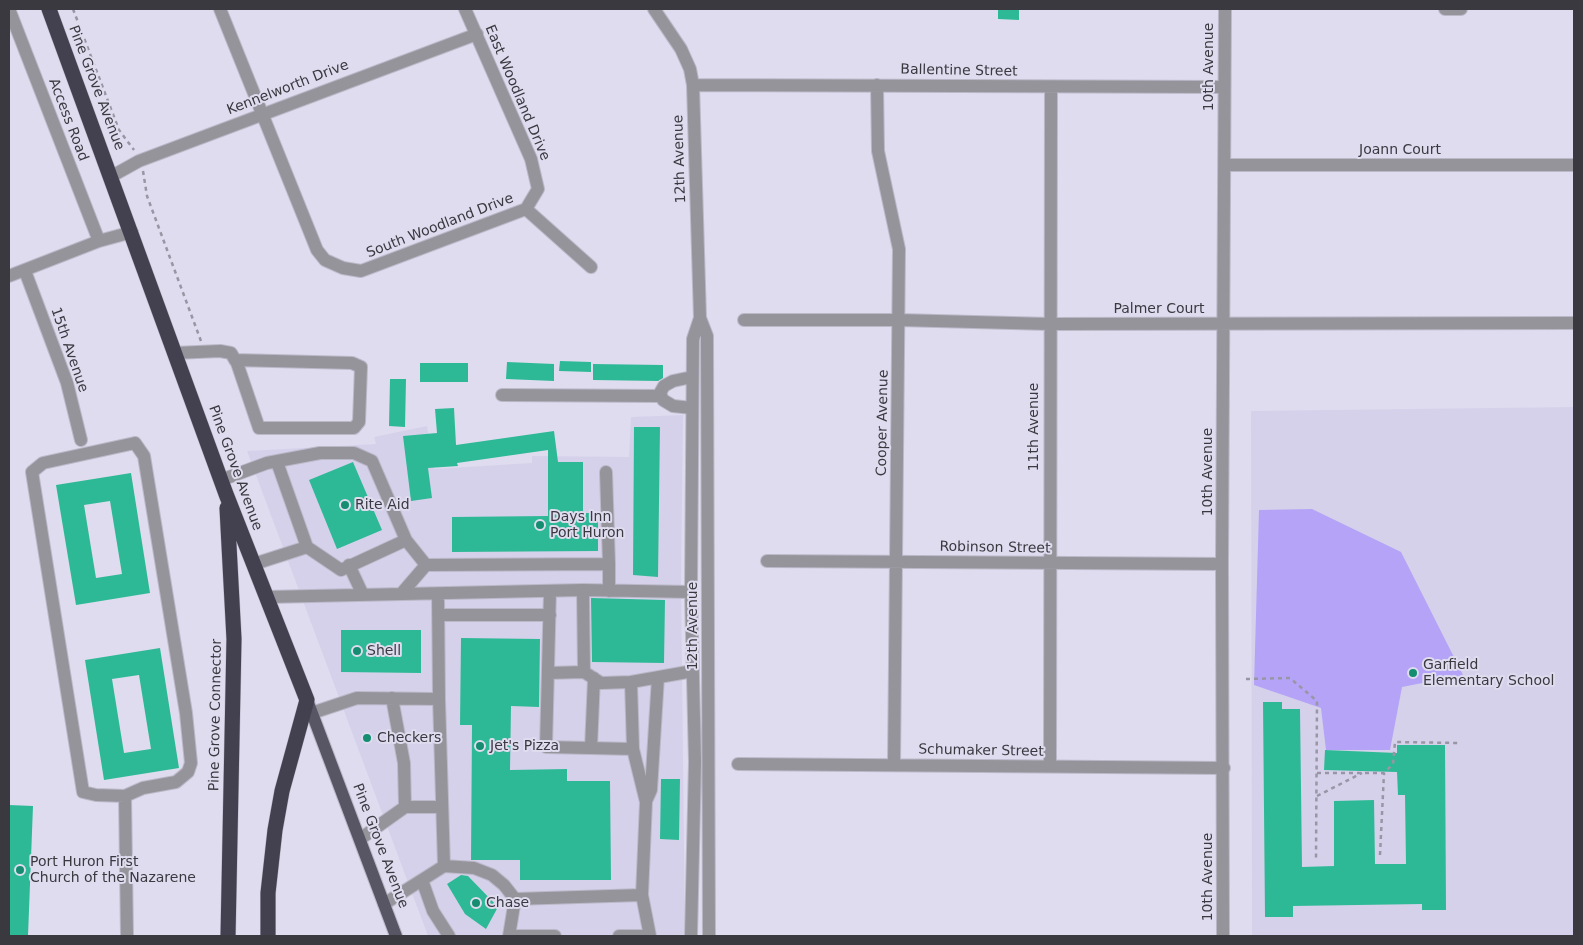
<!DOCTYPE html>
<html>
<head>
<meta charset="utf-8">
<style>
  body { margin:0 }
  #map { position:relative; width:1583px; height:945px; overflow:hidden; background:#dfdcef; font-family:"DejaVu Sans",sans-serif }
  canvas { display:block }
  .frame { position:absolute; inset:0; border:10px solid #3a3940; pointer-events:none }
</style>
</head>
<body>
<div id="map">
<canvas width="1583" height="945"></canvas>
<div class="frame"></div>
</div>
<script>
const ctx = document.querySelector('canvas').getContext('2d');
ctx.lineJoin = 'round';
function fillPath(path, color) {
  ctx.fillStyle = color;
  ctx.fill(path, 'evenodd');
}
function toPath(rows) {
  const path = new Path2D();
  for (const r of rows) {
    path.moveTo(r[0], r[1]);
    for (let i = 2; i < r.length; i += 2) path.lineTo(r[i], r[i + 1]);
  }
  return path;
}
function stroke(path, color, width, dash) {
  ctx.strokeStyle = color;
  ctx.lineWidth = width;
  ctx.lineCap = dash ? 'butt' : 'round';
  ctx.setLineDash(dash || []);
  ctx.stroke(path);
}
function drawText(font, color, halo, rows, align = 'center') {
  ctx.font = font + ' "DejaVu Sans",sans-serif';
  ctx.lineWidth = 4;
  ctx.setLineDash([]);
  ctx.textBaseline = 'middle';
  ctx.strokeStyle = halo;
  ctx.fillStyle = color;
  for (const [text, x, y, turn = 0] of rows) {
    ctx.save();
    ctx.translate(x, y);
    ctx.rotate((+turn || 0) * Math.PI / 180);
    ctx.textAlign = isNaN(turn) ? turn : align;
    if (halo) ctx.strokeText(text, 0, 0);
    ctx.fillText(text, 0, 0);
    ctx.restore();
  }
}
fillPath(toPath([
  [1574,407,1574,936,1252,936,1251,411],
  [683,415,681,581,685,936,428,936,247,451,376,444,374,437,427,426,434,469,532,463,532,456,629,457,631,417]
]), '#d5d1eb');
fillPath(toPath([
  [1312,509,1401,552,1463,675,1402,687,1390,750,1326,750,1321,708,1254,685,1259,510]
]), '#b5a3f7');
fillPath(toPath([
  [998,9,1019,9,1019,20,998,19],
  [560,361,591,362,591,372,559,371],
  [507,362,554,364,554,381,506,379],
  [420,363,468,363,468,382,420,382],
  [593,364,663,365,663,378,658,381,593,380],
  [390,379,406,379,405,427,389,426],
  [454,408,456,445,554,431,558,462,583,462,583,513,598,513,598,551,452,552,452,517,548,516,548,450,457,463,458,466,428,468,432,498,411,501,403,436,437,433,435,409],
  [634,427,660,427,658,577,633,575],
  [353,462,382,530,337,549,309,480],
  [131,473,150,593,76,605,56,485],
  [110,501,122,574,96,578,84,505],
  [591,598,665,600,664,663,592,662],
  [341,630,421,630,421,673,341,672],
  [461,638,540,639,539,707,511,706,510,770,567,769,567,781,610,781,611,880,520,880,520,860,471,860,472,725,460,725],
  [160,648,179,768,104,780,85,660],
  [139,675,151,749,124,753,112,679],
  [1263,702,1282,702,1282,709,1300,709,1302,867,1334,866,1334,801,1374,800,1375,864,1406,864,1405,795,1398,795,1397,772,1324,770,1325,750,1397,753,1397,745,1445,745,1446,910,1422,910,1422,904,1293,906,1293,917,1265,917],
  [661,779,680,779,679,840,660,839],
  [9,805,33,806,28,936,9,935],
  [461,875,468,876,498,907,486,929,465,914,447,884]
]), '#2eb996');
const minor = toPath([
  [9,9,99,241],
  [220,9,317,250,325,260,343,268,361,271,526,209,538,189,531,159,465,9],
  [654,9,681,49,690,69,693,85,700,318,693,339,691,592,695,762,691,936],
  [1445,9,1461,9],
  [693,85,1224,87],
  [877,85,878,151,899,249,894,765],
  [1225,165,1574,165],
  [112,176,139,161,477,34],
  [526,209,591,267],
  [25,271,67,383,81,440],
  [9,276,99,241,132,232],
  [700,318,707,336,709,936],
  [744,320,899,320,1049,324,1574,323],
  [175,353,220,351,231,353,235,360,237,363,259,428,354,428,359,422,361,367,352,363,235,360],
  [502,395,661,396],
  [692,408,673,406,663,400,660,393,664,386,673,381,692,377],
  [135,443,144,456,186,713,191,763,188,772,176,782,143,788,125,796,96,795,83,792,32,472,43,463,135,443],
  [606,472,609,564],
  [221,480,267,463,320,453,354,453,372,461,406,540,341,570,307,547,277,462],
  [406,540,426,565,609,564,609,591],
  [767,561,1222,564],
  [254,564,307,547],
  [349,565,363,595],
  [583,590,584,672,601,683,631,682,633,749,646,802,642,895,650,936],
  [550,591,546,747,633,749],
  [401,594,426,565],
  [267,597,583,590,691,592],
  [439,615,550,615],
  [548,673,584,672],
  [631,682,693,671],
  [312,713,357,698,439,699,438,594],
  [591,748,594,678],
  [738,764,1224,768],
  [1050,766,1051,87],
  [125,796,127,936],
  [646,801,651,790,658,677],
  [405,807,442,807],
  [360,839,405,807,404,763,392,698],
  [444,866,474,868,492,875,504,885,515,899,509,936],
  [422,880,433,911,449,936],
  [515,899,642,895],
  [384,904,444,866,439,699],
  [509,936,555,936],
  [619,936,650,936],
  [1223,936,1222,564,1225,9]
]);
const major = toPath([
  [307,700,396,936]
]);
const highway = toPath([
  [49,9,226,494,307,700,282,791,275,830,268,893,268,936],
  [227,508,234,639,228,936]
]);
stroke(minor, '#bbb8c8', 14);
stroke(major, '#bbb8c8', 14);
stroke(highway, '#bbb8c8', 16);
stroke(toPath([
  [73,9,119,130,134,150],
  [143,171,147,196,201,341],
  [1246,679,1290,678,1317,701,1316,858],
  [1317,773,1384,773,1393,764,1395,742,1461,743],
  [1317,796,1362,773],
  [1380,855,1384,773]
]), '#9896a4', 2.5, [4, 4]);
stroke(minor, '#95949b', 12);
stroke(major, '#585664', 12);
stroke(highway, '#434150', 15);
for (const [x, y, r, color] of [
  [345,505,5,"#148d71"],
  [540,525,5,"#148d71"],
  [357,651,5,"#148d71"],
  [1413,673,5,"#148d71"],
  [367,738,5,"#148d71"],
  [480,746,5,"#148d71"],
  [20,870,5,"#148d71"],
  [476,903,5,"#148d71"]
]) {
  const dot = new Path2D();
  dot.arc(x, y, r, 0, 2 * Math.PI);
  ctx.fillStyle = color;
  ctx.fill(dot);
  stroke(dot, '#dfdcef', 2);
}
drawText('14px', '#3a3940', '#dfdcef', [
  ["10th Avenue",1209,67,-90],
  ["Ballentine Street",959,71,1],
  ["Pine Grove Avenue",96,88,69],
  ["Kennelworth Drive",288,88,-21],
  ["East Woodland Drive",517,93,67],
  ["Access Road",68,120,69],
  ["Joann Court",1400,150],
  ["12th Avenue",680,159,-92],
  ["South Woodland Drive",440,226,-21],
  ["Palmer Court",1159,309],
  ["15th Avenue",69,350,71],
  ["Cooper Avenue",883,423,-89],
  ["11th Avenue",1034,427,-90],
  ["Pine Grove Avenue",235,468,70],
  ["10th Avenue",1208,472,-90],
  ["Robinson Street",995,548,1],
  ["12th Avenue",693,626,-90],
  ["Pine Grove Connector",216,715,-89],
  ["Schumaker Street",981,751,1],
  ["Pine Grove Avenue",380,846,69],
  ["10th Avenue",1208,877,-90]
]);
drawText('14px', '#3a3940', '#dfdcef', [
  ["Rite Aid",355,505],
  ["Days Inn",550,517],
  ["Port Huron",550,533],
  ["Shell",367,651],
  ["Garfield",1423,665],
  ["Elementary School",1423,681],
  ["Checkers",377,738],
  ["Jet's Pizza",490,746],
  ["Port Huron First",30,862],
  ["Church of the Nazarene",30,878],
  ["Chase",486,903]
], 'left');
</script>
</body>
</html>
